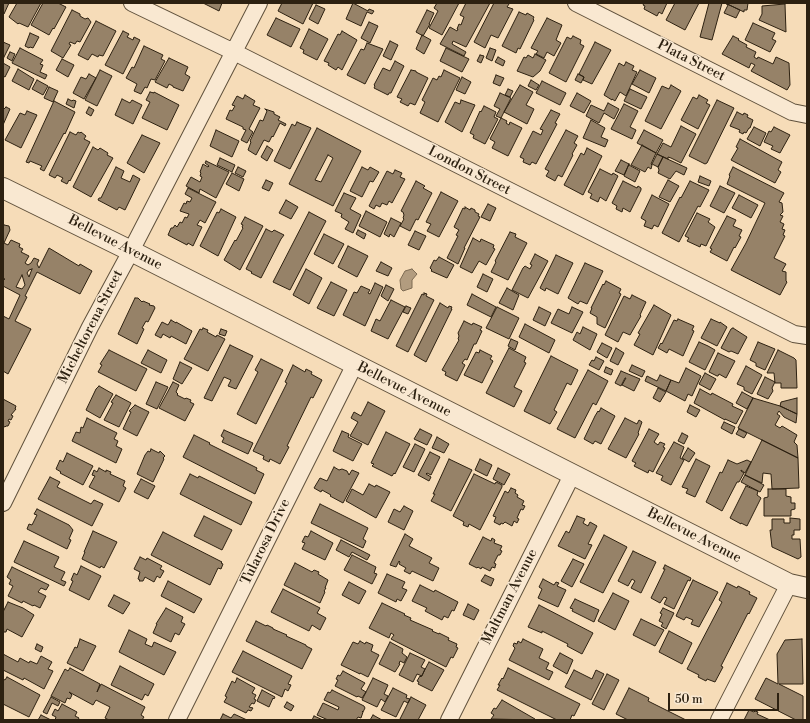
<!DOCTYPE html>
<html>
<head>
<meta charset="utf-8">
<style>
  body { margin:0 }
  #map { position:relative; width:810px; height:723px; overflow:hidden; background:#f6dcb8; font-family:"Libre Bodoni",serif }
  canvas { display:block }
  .frame { position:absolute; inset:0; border:4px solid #2d2111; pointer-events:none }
  .scale { position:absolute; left:668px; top:693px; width:111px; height:18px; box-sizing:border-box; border:2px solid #2d2111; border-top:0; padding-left:5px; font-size:12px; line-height:14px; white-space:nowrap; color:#2d2111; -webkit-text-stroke:3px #f9e8d1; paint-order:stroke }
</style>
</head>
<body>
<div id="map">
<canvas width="810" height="723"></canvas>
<div class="frame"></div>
<div class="scale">50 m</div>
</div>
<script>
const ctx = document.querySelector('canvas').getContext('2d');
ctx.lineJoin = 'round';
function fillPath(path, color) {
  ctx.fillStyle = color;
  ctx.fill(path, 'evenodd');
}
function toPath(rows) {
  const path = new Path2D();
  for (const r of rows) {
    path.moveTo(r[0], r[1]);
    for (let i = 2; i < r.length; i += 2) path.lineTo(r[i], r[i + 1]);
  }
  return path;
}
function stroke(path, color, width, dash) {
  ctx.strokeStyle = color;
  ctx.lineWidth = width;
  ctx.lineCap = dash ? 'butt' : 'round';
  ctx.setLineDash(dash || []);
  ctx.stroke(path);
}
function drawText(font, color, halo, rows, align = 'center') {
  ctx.font = font + ' "Libre Bodoni",serif';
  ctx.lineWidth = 3;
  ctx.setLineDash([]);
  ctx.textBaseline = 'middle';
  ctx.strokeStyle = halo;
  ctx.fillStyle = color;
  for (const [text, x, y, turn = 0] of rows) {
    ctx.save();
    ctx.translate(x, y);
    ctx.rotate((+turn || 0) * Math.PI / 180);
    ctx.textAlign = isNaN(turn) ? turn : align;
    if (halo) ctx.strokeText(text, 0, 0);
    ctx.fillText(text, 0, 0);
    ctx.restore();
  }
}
const water = toPath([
  [412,269,417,274,412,280,412,288,403,291,401,289,400,280,405,271,412,269]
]);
fillPath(water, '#b29c7f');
stroke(water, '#7d6b53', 1);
const building = toPath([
  [3,3,9,3,4,14,3,14,3,3],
  [17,3,41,3,28,27,19,23,18,24,9,17,17,3],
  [43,3,58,3,66,7,54,29,53,28,49,35,31,25,43,3],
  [203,3,222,3,219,11,203,3],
  [282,3,313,3,303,24,278,11,282,3],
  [353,3,368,11,369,9,374,11,372,14,367,12,361,26,346,19,353,3],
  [437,3,459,3,442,35,429,28,438,11,434,8,437,3],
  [466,3,490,3,466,47,453,41,452,44,466,52,464,56,440,44,450,27,457,31,458,29,457,29,459,24,461,25,464,17,460,15,466,3],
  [494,3,508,3,509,4,507,7,513,9,498,38,491,35,485,48,474,42,494,3],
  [644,3,667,3,662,14,659,12,657,16,644,9,645,6,643,5,644,3],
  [675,3,699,3,685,30,666,20,675,3],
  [709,3,722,3,712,40,700,37,709,3],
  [725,3,748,3,747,10,744,10,744,12,725,3],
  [725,3,740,10,736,18,724,13,728,5,725,3],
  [785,4,786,32,759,20,762,14,762,6,785,4],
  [316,5,325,9,318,24,309,19,316,5],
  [72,10,80,14,80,16,85,19,88,18,91,22,80,42,77,41,75,44,70,42,69,44,71,45,63,58,51,51,72,10],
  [427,10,434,13,429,24,430,24,423,36,416,32,427,10],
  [519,12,526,15,527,13,534,17,533,19,534,20,520,49,518,48,516,53,502,46,519,12],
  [276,18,300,29,291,47,267,35,276,18],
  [547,18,562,25,556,40,561,43,555,54,554,56,547,52,544,58,536,54,538,51,531,48,547,18],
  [96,21,116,31,103,56,99,55,98,57,92,54,88,60,78,55,96,21],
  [369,22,378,26,370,43,361,38,369,22],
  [753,23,775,33,772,39,776,41,770,52,745,40,753,23],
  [309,29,328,39,317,60,303,53,304,50,300,48,309,29],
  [123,31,129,34,127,37,133,40,134,37,140,40,123,74,105,65,123,31],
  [342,31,357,40,342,70,338,67,336,70,328,65,329,63,324,61,338,34,340,35,342,31],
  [30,33,39,37,33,48,30,47,29,48,25,46,30,33],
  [422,35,431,40,424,54,416,49,422,35],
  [573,36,581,40,580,44,584,46,566,82,549,73,567,37,571,39,573,36],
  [733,36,739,39,738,40,747,45,746,47,756,52,754,57,757,59,758,57,773,64,776,57,789,63,790,85,787,90,751,71,755,65,751,63,749,68,722,54,733,36],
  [390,41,398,45,391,60,383,56,390,41],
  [3,42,10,45,3,59,3,42],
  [595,42,611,50,592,84,583,80,584,77,579,74,595,42],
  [367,43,383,49,365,84,347,75,361,49,364,50,367,43],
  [144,46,163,55,161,59,165,61,155,80,151,79,147,88,145,87,141,94,134,91,137,84,126,78,132,67,134,68,144,46],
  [20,48,43,60,40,64,43,65,40,72,47,75,45,79,12,63,20,48],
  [446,48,469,59,462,72,440,61,446,48],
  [490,48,496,50,492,61,486,58,490,48],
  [10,52,15,54,12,61,7,58,10,52],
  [535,54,546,60,540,71,533,77,517,71,524,57,526,58,528,55,533,58,535,54],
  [480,55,484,56,481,63,477,61,480,55],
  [498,57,505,61,503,66,495,62,498,57],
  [169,58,188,67,185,74,190,77,183,91,173,87,173,86,169,84,167,88,155,82,169,58],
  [62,59,74,65,68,77,56,70,62,59],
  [395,61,404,66,391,93,389,93,388,95,374,88,375,86,374,85,383,68,390,71,395,61],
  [626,62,634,66,632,70,637,72,626,96,620,92,615,101,612,99,612,100,604,95,619,63,624,66,626,62],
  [3,63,10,67,5,77,3,76,3,63],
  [18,69,34,79,29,90,12,81,18,69],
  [100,70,112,76,97,106,85,100,100,70],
  [411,70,416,71,416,72,428,78,415,105,410,103,408,106,400,102,402,99,397,97,411,70],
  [444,70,460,78,438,122,420,113,425,102,422,100,433,78,437,80,439,76,441,77,444,70],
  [640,70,656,78,649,93,632,84,640,70],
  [89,74,96,78,84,99,73,93,81,77,86,79,89,74],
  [578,74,584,77,581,83,575,80,578,74],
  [496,75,504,78,500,86,493,83,496,75],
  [462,77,471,82,465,94,456,90,462,77],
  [37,80,48,86,43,95,32,89,37,80],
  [531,80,539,85,536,90,528,86,531,80],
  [542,81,566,93,560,105,536,93,542,81],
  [520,85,533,92,526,105,534,109,527,124,504,112,520,85],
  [671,85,681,91,661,129,645,121,662,86,669,89,671,85],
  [49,87,58,91,53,102,44,98,49,87],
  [508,89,513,91,510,97,505,95,508,89],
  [630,89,647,97,641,109,624,101,630,89],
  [150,92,154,93,154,92,179,105,167,130,142,118,150,102,146,100,150,92],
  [500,93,511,98,501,118,496,116,500,109,494,106,500,93],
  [577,93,591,101,584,113,570,106,577,93],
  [245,95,255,101,253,105,260,108,249,129,253,132,247,143,241,140,246,130,243,129,243,127,226,119,230,110,232,111,235,106,232,105,237,96,243,99,245,95],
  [699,95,708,100,706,103,710,105,698,129,681,120,693,97,697,99,699,95],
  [68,99,72,101,73,100,76,101,74,108,66,104,68,99],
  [122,99,130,103,132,100,142,105,133,124,115,115,122,99],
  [461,100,475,105,462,132,445,122,455,102,460,104,461,100],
  [717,100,734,108,707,163,705,164,689,156,717,100],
  [54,101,75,112,65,134,64,133,44,171,40,169,42,166,30,161,29,163,26,162,54,101],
  [608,103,619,109,614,119,604,113,599,123,586,116,591,105,604,111,608,103],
  [624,104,638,111,630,127,636,130,632,139,611,129,624,104],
  [484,106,496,112,494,117,498,119,485,144,473,138,474,135,470,133,480,111,481,112,484,106],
  [6,107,10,109,3,125,3,110,6,107],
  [89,107,94,110,91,116,86,113,89,107],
  [265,109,274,112,274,114,280,117,278,120,286,124,285,126,280,123,273,137,272,136,269,142,264,140,256,155,248,150,251,142,250,141,260,120,263,121,267,111,265,109],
  [551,110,560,114,555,123,557,124,536,164,532,162,530,165,523,162,524,159,520,157,533,131,541,135,543,130,540,129,551,110],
  [27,111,37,115,21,148,5,140,20,113,25,115,27,111],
  [737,112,743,115,744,113,748,115,747,117,753,120,750,128,749,128,746,133,744,132,743,134,739,132,740,130,730,126,737,112],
  [501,118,507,121,506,123,509,125,510,122,522,128,508,156,492,148,495,142,490,139,501,118],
  [591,120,605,128,601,137,608,140,605,147,583,138,591,120],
  [297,122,311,128,290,169,274,161,292,124,295,126,297,122],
  [681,126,696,134,681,163,671,158,668,157,668,159,657,154,663,143,671,147,681,126],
  [754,127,766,133,760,146,747,139,754,127],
  [774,127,790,135,780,153,771,149,773,146,764,142,769,131,771,132,774,127],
  [317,128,361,151,333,206,289,184,317,128],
  [328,155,333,158,321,182,315,180,328,155],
  [216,130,239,141,232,157,210,146,216,130],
  [566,130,578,136,574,143,577,145,572,154,573,155,562,177,558,175,555,181,546,176,549,171,545,169,566,130],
  [644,130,663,140,656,153,637,143,644,130],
  [70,132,76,135,78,132,80,133,81,132,86,136,84,139,90,142,70,181,69,180,67,184,61,181,63,178,57,175,55,178,49,175,70,132],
  [142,135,160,143,144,173,127,163,142,135],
  [740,139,782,162,778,170,781,172,775,183,731,160,738,148,736,147,740,139],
  [642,145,656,153,651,164,652,165,651,169,648,167,645,172,631,165,642,145],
  [267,146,273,150,267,161,261,157,267,146],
  [93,147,98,150,100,148,108,153,107,155,113,158,91,197,73,187,93,147],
  [587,148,602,156,583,195,564,185,581,153,584,155,587,148],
  [657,154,663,157,658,167,652,164,657,154],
  [663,157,687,168,684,175,676,171,670,179,658,173,659,170,658,167,663,157],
  [220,158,235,165,232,172,217,165,220,158],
  [621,160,629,164,624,175,615,171,621,160],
  [206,161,229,172,216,198,200,189,199,193,186,186,191,177,200,182,202,177,200,176,201,173,200,172,203,164,208,167,209,166,205,163,206,161],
  [629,164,629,165,640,171,635,182,624,176,629,164],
  [116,167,124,171,121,178,130,182,133,175,140,179,125,210,119,207,117,210,98,200,99,198,101,198,116,167],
  [238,167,246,171,243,177,235,173,238,167],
  [362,167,368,170,370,167,379,172,373,182,370,181,362,197,350,191,362,167],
  [733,167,784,193,779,202,782,203,783,212,780,215,783,216,780,222,784,224,782,229,785,230,783,235,785,236,774,258,786,264,782,271,786,272,786,281,787,282,780,295,731,270,746,243,765,203,727,184,730,176,729,175,733,167],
  [600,169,612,175,613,173,618,176,606,201,600,197,598,202,590,198,592,194,588,192,600,169],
  [395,170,402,173,400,177,405,179,392,203,389,201,387,205,382,203,380,207,376,205,374,209,369,206,387,171,393,174,395,170],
  [232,173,244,179,239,191,226,184,232,173],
  [700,176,711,181,709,186,698,182,700,176],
  [266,180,273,183,269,191,262,188,266,180],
  [668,180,679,186,670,202,659,197,668,180],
  [416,181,425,186,423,188,432,193,418,220,416,219,410,231,400,226,404,219,403,218,404,215,403,212,401,211,416,181],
  [623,181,637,188,638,186,641,188,641,190,630,212,623,208,622,212,616,209,617,206,612,203,623,181],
  [690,181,709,190,700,207,698,206,679,242,662,233,680,197,681,198,690,181],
  [720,186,735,193,724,213,710,206,720,186],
  [188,188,216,202,205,223,200,220,197,225,202,227,193,246,188,243,187,245,168,235,171,228,173,228,175,225,177,227,180,222,182,223,185,217,187,218,189,214,180,211,184,203,186,204,187,201,190,202,192,198,185,194,188,188],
  [441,192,458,201,439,237,427,231,431,224,426,222,441,192],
  [344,193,356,198,350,209,361,215,353,233,345,229,349,222,341,217,342,214,335,211,344,193],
  [652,195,669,204,658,227,654,225,652,229,644,226,646,221,641,218,652,195],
  [739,195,758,205,751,218,732,208,739,195],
  [286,200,298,207,291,219,279,213,286,200],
  [488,204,496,208,490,221,481,217,488,204],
  [465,207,470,210,471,208,475,210,475,212,479,214,478,216,480,217,464,248,465,248,458,264,447,258,458,236,456,235,459,230,454,227,463,208,465,209,465,207],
  [221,209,236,217,218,256,200,246,217,212,219,213,221,209],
  [366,211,387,222,380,237,359,226,366,211],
  [309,212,326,221,290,290,273,282,309,212],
  [697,213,710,219,708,222,715,227,706,246,701,244,700,247,687,241,689,238,685,236,697,213],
  [727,216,736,220,733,226,742,230,739,236,741,237,735,248,734,247,727,261,710,252,712,249,710,248,727,216],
  [245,217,263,226,240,270,224,260,235,240,236,241,243,228,242,227,243,225,241,224,245,217],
  [391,218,401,223,394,237,390,234,389,237,384,234,391,218],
  [4,225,9,226,10,230,4,243,8,245,11,240,20,244,19,247,23,249,21,252,29,256,25,263,28,265,31,263,34,258,39,260,37,264,39,268,49,248,79,266,80,264,92,271,80,294,37,272,25,296,27,297,15,321,31,329,8,374,3,371,3,316,9,319,20,295,3,286,3,280,5,279,3,279,3,226,4,225],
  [32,269,29,277,27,273,29,270,32,269],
  [22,275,25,285,22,289,16,287,22,275],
  [266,229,272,232,274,230,284,235,281,239,261,278,251,273,252,272,246,269,266,229],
  [358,230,366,234,364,239,356,234,358,230],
  [415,231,426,236,419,250,408,245,415,231],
  [510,232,516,234,515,237,527,243,508,280,491,272,496,262,495,261,510,232],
  [324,234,344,244,333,264,314,254,324,234],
  [473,238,480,242,481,239,494,245,493,248,495,249,486,265,479,261,472,273,460,267,473,238],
  [348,246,368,256,357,277,338,267,348,246],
  [535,254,548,261,528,298,512,290,523,268,525,266,530,269,532,265,530,264,535,254],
  [556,255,573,263,558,294,546,288,545,291,540,288,556,255],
  [439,257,454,265,447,278,431,271,432,270,430,268,434,260,436,261,439,257],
  [381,262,392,268,388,276,376,271,381,262],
  [585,263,603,271,587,304,580,301,578,304,568,298,585,263],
  [306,269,322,278,309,304,293,295,306,269],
  [483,274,493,279,487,292,477,287,483,274],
  [606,281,621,289,619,293,621,294,605,328,597,324,597,317,590,313,592,308,591,308,603,284,604,285,606,281],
  [331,282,347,290,334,316,317,308,331,282],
  [375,283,383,287,365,326,343,315,354,292,357,293,361,286,370,290,368,293,370,294,375,283],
  [386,285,394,289,388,301,381,296,386,285],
  [507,288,519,295,513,310,499,303,507,288],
  [424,293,427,294,426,296,434,300,408,352,396,346,422,294,424,295,424,293],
  [472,294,496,307,491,317,467,305,472,294],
  [632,295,646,302,640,315,641,316,630,335,623,332,618,342,605,335,624,296,630,299,632,295],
  [135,298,138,298,142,302,143,301,150,304,149,305,154,306,155,308,148,322,146,321,142,328,144,329,137,344,118,334,135,298],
  [391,300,405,307,388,339,371,331,376,319,380,321,391,300],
  [440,303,448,308,449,306,452,307,451,309,452,309,426,362,414,355,440,303],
  [654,305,671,315,653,355,634,345,640,334,638,333,654,305],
  [406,306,411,308,408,314,403,312,406,306],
  [497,307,519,318,509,339,486,328,497,307],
  [539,307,551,313,545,326,533,320,539,307],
  [572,307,583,312,572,333,551,323,558,309,569,314,572,307],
  [678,319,694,326,692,330,694,331,683,356,669,349,667,353,658,348,661,343,662,344,674,320,677,321,678,319],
  [711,319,720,323,720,322,727,327,717,346,701,338,711,319],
  [171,320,176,323,176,322,192,331,186,344,171,336,170,338,163,334,161,338,155,335,162,322,168,325,171,320],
  [464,321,472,325,473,323,482,327,480,330,482,331,476,344,474,344,467,360,465,359,462,363,465,365,457,381,445,375,446,372,442,370,459,340,458,339,459,336,458,333,464,321],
  [525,324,555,340,549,353,519,337,525,324],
  [583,327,597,334,590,350,573,340,577,332,580,334,583,327],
  [203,328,208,330,207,332,216,337,217,335,225,339,208,371,184,359,200,329,202,330,203,328],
  [733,328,747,337,738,354,731,351,729,352,721,348,731,329,733,328],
  [221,329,227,331,225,336,219,334,221,329],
  [511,339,518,342,515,350,508,346,511,339],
  [699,342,708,346,715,350,705,370,689,362,699,342],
  [758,342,775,349,765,370,756,366,756,363,750,360,758,342],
  [602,343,612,348,607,358,597,352,602,343],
  [230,345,253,356,236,389,228,386,231,380,224,377,212,401,204,398,230,345],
  [509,348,526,357,524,362,526,363,514,387,522,391,514,407,486,393,509,348],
  [616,348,624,353,618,365,610,361,616,348],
  [109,350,147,369,136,391,98,372,102,365,100,364,109,350],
  [148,350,167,360,161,373,141,363,148,350],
  [480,350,492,356,490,359,493,361,482,383,464,375,476,352,479,353,480,350],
  [778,350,794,358,796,360,797,388,781,388,781,383,775,383,774,373,767,373,778,350],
  [718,353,735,361,726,378,719,374,718,376,717,376,709,372,718,353],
  [551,356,578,370,571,385,567,383,554,410,557,412,550,424,524,411,551,356],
  [596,357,604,361,599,370,589,365,592,360,594,361,596,357],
  [261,359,283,370,256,424,237,414,258,372,255,370,261,359],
  [180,362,192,368,182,384,173,379,180,362],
  [293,365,305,372,306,369,312,372,311,374,322,380,313,398,311,397,287,446,289,447,280,464,270,459,269,462,263,459,264,456,253,451,287,383,285,382,293,365],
  [632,365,645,371,642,377,629,371,632,365],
  [746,366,762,375,752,394,744,390,744,387,737,384,746,366],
  [606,367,613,370,611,375,604,372,606,367],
  [686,368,701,376,692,396,688,394,685,401,666,391,671,380,679,383,686,368],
  [588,370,608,381,596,405,593,403,575,438,557,429,588,370],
  [621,371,640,379,634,391,622,385,626,378,625,378,621,386,615,383,621,371],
  [705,373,716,379,710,390,699,384,705,373],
  [660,375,671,380,666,391,645,381,647,376,657,381,660,375],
  [765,377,775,382,772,388,773,391,768,399,757,394,765,377],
  [156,382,168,387,157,409,146,404,156,382],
  [173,382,179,385,176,392,178,394,177,395,185,399,186,398,191,400,190,402,194,404,185,421,159,408,173,382],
  [99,386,113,394,100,418,86,410,96,389,99,386],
  [658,388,666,392,660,402,653,398,658,388],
  [700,389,711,395,712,393,733,404,732,406,743,411,736,424,725,419,725,420,694,403,700,389],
  [742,392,753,398,747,409,736,403,742,392],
  [116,395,131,403,119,427,104,420,113,403,111,402,116,395],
  [753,398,780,406,797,414,796,423,784,417,779,411,777,414,780,416,775,425,780,428,782,426,797,435,794,442,797,445,798,458,738,428,753,398],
  [797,398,797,414,780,406,781,402,797,398],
  [3,399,16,406,15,409,16,409,11,415,13,416,11,420,9,419,8,421,10,422,8,426,6,426,5,427,3,426,3,399],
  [368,402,385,411,368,445,350,436,358,422,351,418,354,412,361,416,368,402],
  [135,405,149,412,137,436,123,429,131,412,129,411,135,405],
  [690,405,700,410,696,417,687,412,690,405],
  [601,408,615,416,601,444,595,441,593,444,584,439,595,416,598,411,599,412,601,408],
  [87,418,117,433,114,439,118,441,116,446,122,449,116,463,72,441,76,432,80,433,81,427,83,428,87,418],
  [625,418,637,424,639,420,642,422,638,433,639,434,626,458,608,449,625,418],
  [724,422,735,427,732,434,721,428,724,422],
  [420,429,432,435,427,445,414,439,420,429],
  [649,429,659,434,654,442,658,445,660,442,665,444,663,447,665,448,653,472,649,470,648,473,634,466,636,463,632,461,649,429],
  [739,429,747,433,744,438,736,434,739,429],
  [224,430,253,443,248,454,222,442,224,438,221,436,224,430],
  [342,431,349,434,348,437,362,444,353,461,333,451,342,431],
  [386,432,410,444,395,474,394,473,392,476,372,466,374,464,371,463,386,432],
  [682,433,688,436,684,444,678,441,682,433],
  [194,435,210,443,209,444,257,468,256,470,264,474,255,494,183,457,194,435],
  [437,437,449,444,444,453,432,448,437,437],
  [762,440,798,458,799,488,772,489,771,474,763,473,762,483,745,475,762,440],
  [674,442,684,447,680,458,684,460,671,485,661,480,663,476,656,473,674,442],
  [415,444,425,449,414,472,403,467,415,444],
  [688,448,695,453,689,462,682,458,688,448],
  [151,449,159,453,160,451,165,456,163,458,164,459,153,482,137,474,145,455,148,451,150,452,151,449],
  [430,452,440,457,431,475,427,473,426,474,431,477,429,481,418,475,430,452],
  [67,453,93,466,83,485,60,473,61,472,56,469,60,460,63,462,67,453],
  [449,459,472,470,451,511,431,501,435,494,433,494,449,459],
  [480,459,492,465,487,476,475,470,480,459],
  [696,459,710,466,695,497,686,493,688,489,682,487,696,459],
  [728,460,737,464,747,460,751,462,745,473,741,470,741,471,744,473,739,482,737,482,722,511,706,502,720,472,722,473,728,460],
  [334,467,339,470,342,469,347,471,349,475,352,470,359,473,343,503,330,496,331,495,322,490,321,492,314,488,320,478,327,481,334,467],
  [99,468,106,472,106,470,111,472,110,474,125,481,123,486,126,488,119,502,89,487,95,476,92,475,94,470,97,472,99,468],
  [498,468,510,474,504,485,493,479,498,468],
  [190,474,198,478,199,476,252,502,241,525,180,494,190,474],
  [474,474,495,484,496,482,502,485,502,487,480,530,469,524,468,527,463,525,464,522,453,516,474,474],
  [745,475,764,485,760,492,741,482,745,475],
  [50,477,60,482,57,487,91,504,94,500,103,504,92,526,38,499,50,477],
  [141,479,155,486,148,499,134,492,141,479],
  [369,484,375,487,376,485,390,492,376,518,346,501,352,489,363,495,369,484],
  [746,486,758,491,757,495,761,498,747,526,741,523,741,524,730,518,746,486],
  [511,488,516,490,515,493,518,495,517,497,524,501,522,505,525,506,523,510,521,509,517,518,519,519,517,523,514,521,512,526,505,522,503,524,501,523,500,525,494,522,496,517,493,516,505,491,508,493,511,488],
  [768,489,786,489,786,496,791,497,791,503,795,503,795,509,791,510,791,516,764,516,764,498,768,497,768,489],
  [320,504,368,528,363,539,366,541,363,548,311,523,320,504],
  [404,506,413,511,404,530,388,522,394,509,400,512,404,506],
  [37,509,69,525,73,530,69,539,71,540,67,549,27,529,29,524,32,525,37,515,34,514,37,509],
  [204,516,232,530,222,550,194,536,204,516],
  [577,516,585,519,583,523,588,526,590,522,597,526,588,544,592,545,585,559,558,546,566,531,569,533,577,516],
  [790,518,800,519,800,530,794,530,794,535,792,535,792,539,800,539,801,557,798,559,772,547,770,530,772,530,772,519,784,519,784,523,790,523,790,518],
  [93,531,117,542,104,568,101,566,100,568,82,559,85,552,84,552,93,531],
  [311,531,333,543,325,560,302,549,305,543,302,542,305,536,308,537,311,531],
  [163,532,222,562,221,563,223,564,221,569,218,568,210,585,151,555,163,532],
  [405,534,413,539,409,546,432,558,429,563,439,568,433,581,412,571,410,574,404,571,406,568,399,564,400,562,399,561,396,567,390,565,405,534],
  [604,535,627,547,603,593,580,582,604,535],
  [483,537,491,541,492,538,495,540,494,543,502,546,500,550,502,551,500,555,498,555,494,563,496,564,495,567,495,568,492,567,490,571,482,567,481,569,478,567,477,568,469,564,483,537],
  [341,540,370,555,367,560,352,552,349,557,336,550,341,540],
  [24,541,59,557,54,567,65,572,61,580,66,582,64,586,14,562,24,541],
  [633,551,656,562,641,593,631,588,635,581,632,579,628,586,618,581,633,551],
  [352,555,376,567,374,573,377,574,372,584,344,570,352,555],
  [140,557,146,560,147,558,162,566,160,569,164,571,160,578,157,576,154,582,145,577,143,581,139,581,140,580,138,579,140,572,134,569,140,557],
  [573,559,584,564,572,587,561,581,573,559],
  [295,563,312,572,314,570,319,572,318,574,328,580,325,588,326,588,324,591,325,592,320,603,284,585,295,563],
  [665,565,691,578,690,581,688,580,674,609,664,604,667,598,664,597,660,603,651,598,665,569,663,569,665,565],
  [81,566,101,576,89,600,69,590,73,581,71,580,74,573,77,575,81,566],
  [12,567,49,585,46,590,41,588,38,592,46,596,40,608,34,605,33,606,23,601,22,603,8,596,13,586,9,584,11,580,7,577,12,567],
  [387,574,405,582,402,588,407,590,401,601,397,599,396,602,378,593,387,574],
  [485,575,494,579,491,586,481,581,485,575],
  [543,579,554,585,556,582,559,583,557,586,566,590,558,607,538,598,542,589,539,587,543,579],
  [693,580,718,592,699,627,691,624,693,620,686,617,684,620,676,616,693,580],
  [168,581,202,599,194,613,161,596,168,581],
  [349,582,366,591,359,604,342,595,349,582],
  [727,583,737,588,738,586,750,592,749,594,757,598,749,614,748,613,721,666,723,667,715,682,707,679,706,681,698,677,699,675,687,669,722,602,719,600,727,583],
  [420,585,434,592,435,590,458,602,454,611,452,610,448,618,444,616,442,620,425,611,427,608,412,601,420,585],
  [283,589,320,608,317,613,326,618,320,630,312,625,309,631,271,612,283,589],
  [613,593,629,601,615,630,598,621,613,593],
  [114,595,130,603,123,614,108,606,114,595],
  [575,599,599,610,594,622,572,611,573,609,570,608,575,599],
  [8,602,23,608,34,615,22,637,7,629,6,632,3,632,3,612,8,602],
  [382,603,405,614,404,615,411,618,410,620,433,630,432,631,439,634,439,633,449,638,448,640,457,644,456,647,458,648,453,658,451,657,446,667,391,639,394,635,391,633,389,638,369,628,382,603],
  [468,604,479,610,474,620,463,615,468,604],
  [539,605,593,633,582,654,567,646,568,644,542,631,542,633,528,627,539,605],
  [166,608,183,617,181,622,185,624,179,635,175,633,171,642,153,633,157,624,156,624,166,608],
  [663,608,674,613,666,629,661,626,663,623,659,621,662,614,660,613,663,608],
  [641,619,664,630,655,646,633,635,641,619],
  [256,621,266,626,267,625,273,628,273,629,287,635,286,636,306,645,306,646,312,649,302,669,246,641,256,621],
  [129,630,147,639,145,644,152,647,154,642,176,652,164,675,119,652,129,630],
  [669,631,692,643,682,664,659,652,669,631],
  [80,639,96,646,83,671,67,663,75,647,77,648,80,639],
  [523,639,543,649,539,658,549,663,546,669,553,672,549,680,509,660,515,648,513,646,514,643,517,644,518,641,521,643,523,639],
  [802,639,803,684,779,684,803,696,803,720,796,720,755,699,766,678,778,684,777,654,785,640,802,639],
  [360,641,365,644,366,642,373,645,371,651,379,655,368,677,360,673,360,674,341,665,353,642,358,644,360,641],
  [390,642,403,649,402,653,407,657,404,663,400,661,399,664,400,664,395,672,379,664,390,642],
  [37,644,43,647,41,652,35,649,37,644],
  [243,651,292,676,288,684,291,685,288,691,285,689,282,697,232,672,243,651],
  [410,653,425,660,421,667,425,669,422,676,417,674,413,682,399,675,410,653],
  [560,653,573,660,567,674,553,666,560,653],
  [3,654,18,662,20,658,29,663,30,661,37,664,41,656,52,662,48,669,53,671,44,689,24,678,23,680,3,670,3,654],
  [429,662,444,670,432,691,418,684,419,682,417,681,420,676,421,677,429,662],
  [120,666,154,684,148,696,145,694,142,700,111,685,120,666],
  [70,668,100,684,97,692,101,684,145,707,141,715,144,717,142,720,109,720,105,718,110,707,96,700,93,705,69,692,72,695,70,699,67,698,65,703,51,696,65,669,68,671,70,668],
  [508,668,580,704,574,716,572,715,570,720,557,720,497,690,500,685,498,685,502,678,503,679,508,668],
  [574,670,592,679,596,670,604,674,591,700,565,687,574,670],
  [343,671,365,683,361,689,366,692,362,698,358,696,357,697,335,686,338,680,336,679,338,675,340,676,343,671],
  [607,674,619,680,604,710,592,704,607,674],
  [7,677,40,695,29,717,3,704,3,679,5,680,7,677],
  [237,678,255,688,252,693,256,695,254,699,256,700,254,704,252,703,249,707,253,708,251,711,248,710,246,713,224,702,227,697,225,696,232,681,235,683,237,678],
  [373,678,388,685,384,694,388,696,385,702,381,699,377,707,362,700,373,678],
  [393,688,407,695,406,698,410,699,408,703,404,701,396,717,381,710,393,688],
  [629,688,649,698,648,701,686,720,628,720,616,714,629,688],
  [262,690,275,697,274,699,273,698,269,707,257,701,262,690],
  [332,690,364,706,365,708,363,712,362,711,363,712,361,718,358,717,356,720,328,720,317,715,323,703,338,710,339,707,324,700,328,692,330,693,332,690],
  [51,697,60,702,58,706,52,703,47,714,43,712,51,697],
  [411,697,426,705,418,720,402,720,400,719,411,697],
  [502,700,535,719,535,720,491,719,494,715,491,713,494,708,496,709,502,700],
  [287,702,294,706,291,711,284,707,287,702],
  [62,704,77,712,75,716,79,718,78,720,55,720,56,717,52,715,55,709,58,711,62,704],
  [749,710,754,712,755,711,758,712,757,714,770,720,744,720,749,710],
  [223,714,231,718,234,714,247,720,220,720,223,714],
  [41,715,51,720,38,720,41,715],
  [373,715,382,720,370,720,373,715],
  [314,716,323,720,312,720,314,716]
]);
fillPath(building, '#968268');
stroke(building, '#2d2111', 1);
const minor = toPath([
  [132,3,234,52,794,334,807,336],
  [576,3,792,112,807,115],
  [3,503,90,327,131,251,259,3],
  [177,720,355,364],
  [449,720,572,475],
  [719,720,789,584]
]);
const tertiary = toPath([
  [3,188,131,251,789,584,807,588]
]);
stroke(minor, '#5f503b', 18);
stroke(tertiary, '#5f503b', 22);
stroke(minor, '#f9e8d1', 16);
stroke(tertiary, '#f9e8d1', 20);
drawText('14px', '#2d2111', '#f9e8d1', [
  ["Plata Street",691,61,27],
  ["London Street",469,171,27],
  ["Bellevue Avenue",115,243,27],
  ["Micheltorena Street",91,327,-63],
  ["Bellevue Avenue",404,390,27],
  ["Bellevue Avenue",694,536,27],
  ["Tularosa Drive",266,542,-64],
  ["Maltman Avenue",510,597,-63]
]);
</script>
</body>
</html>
